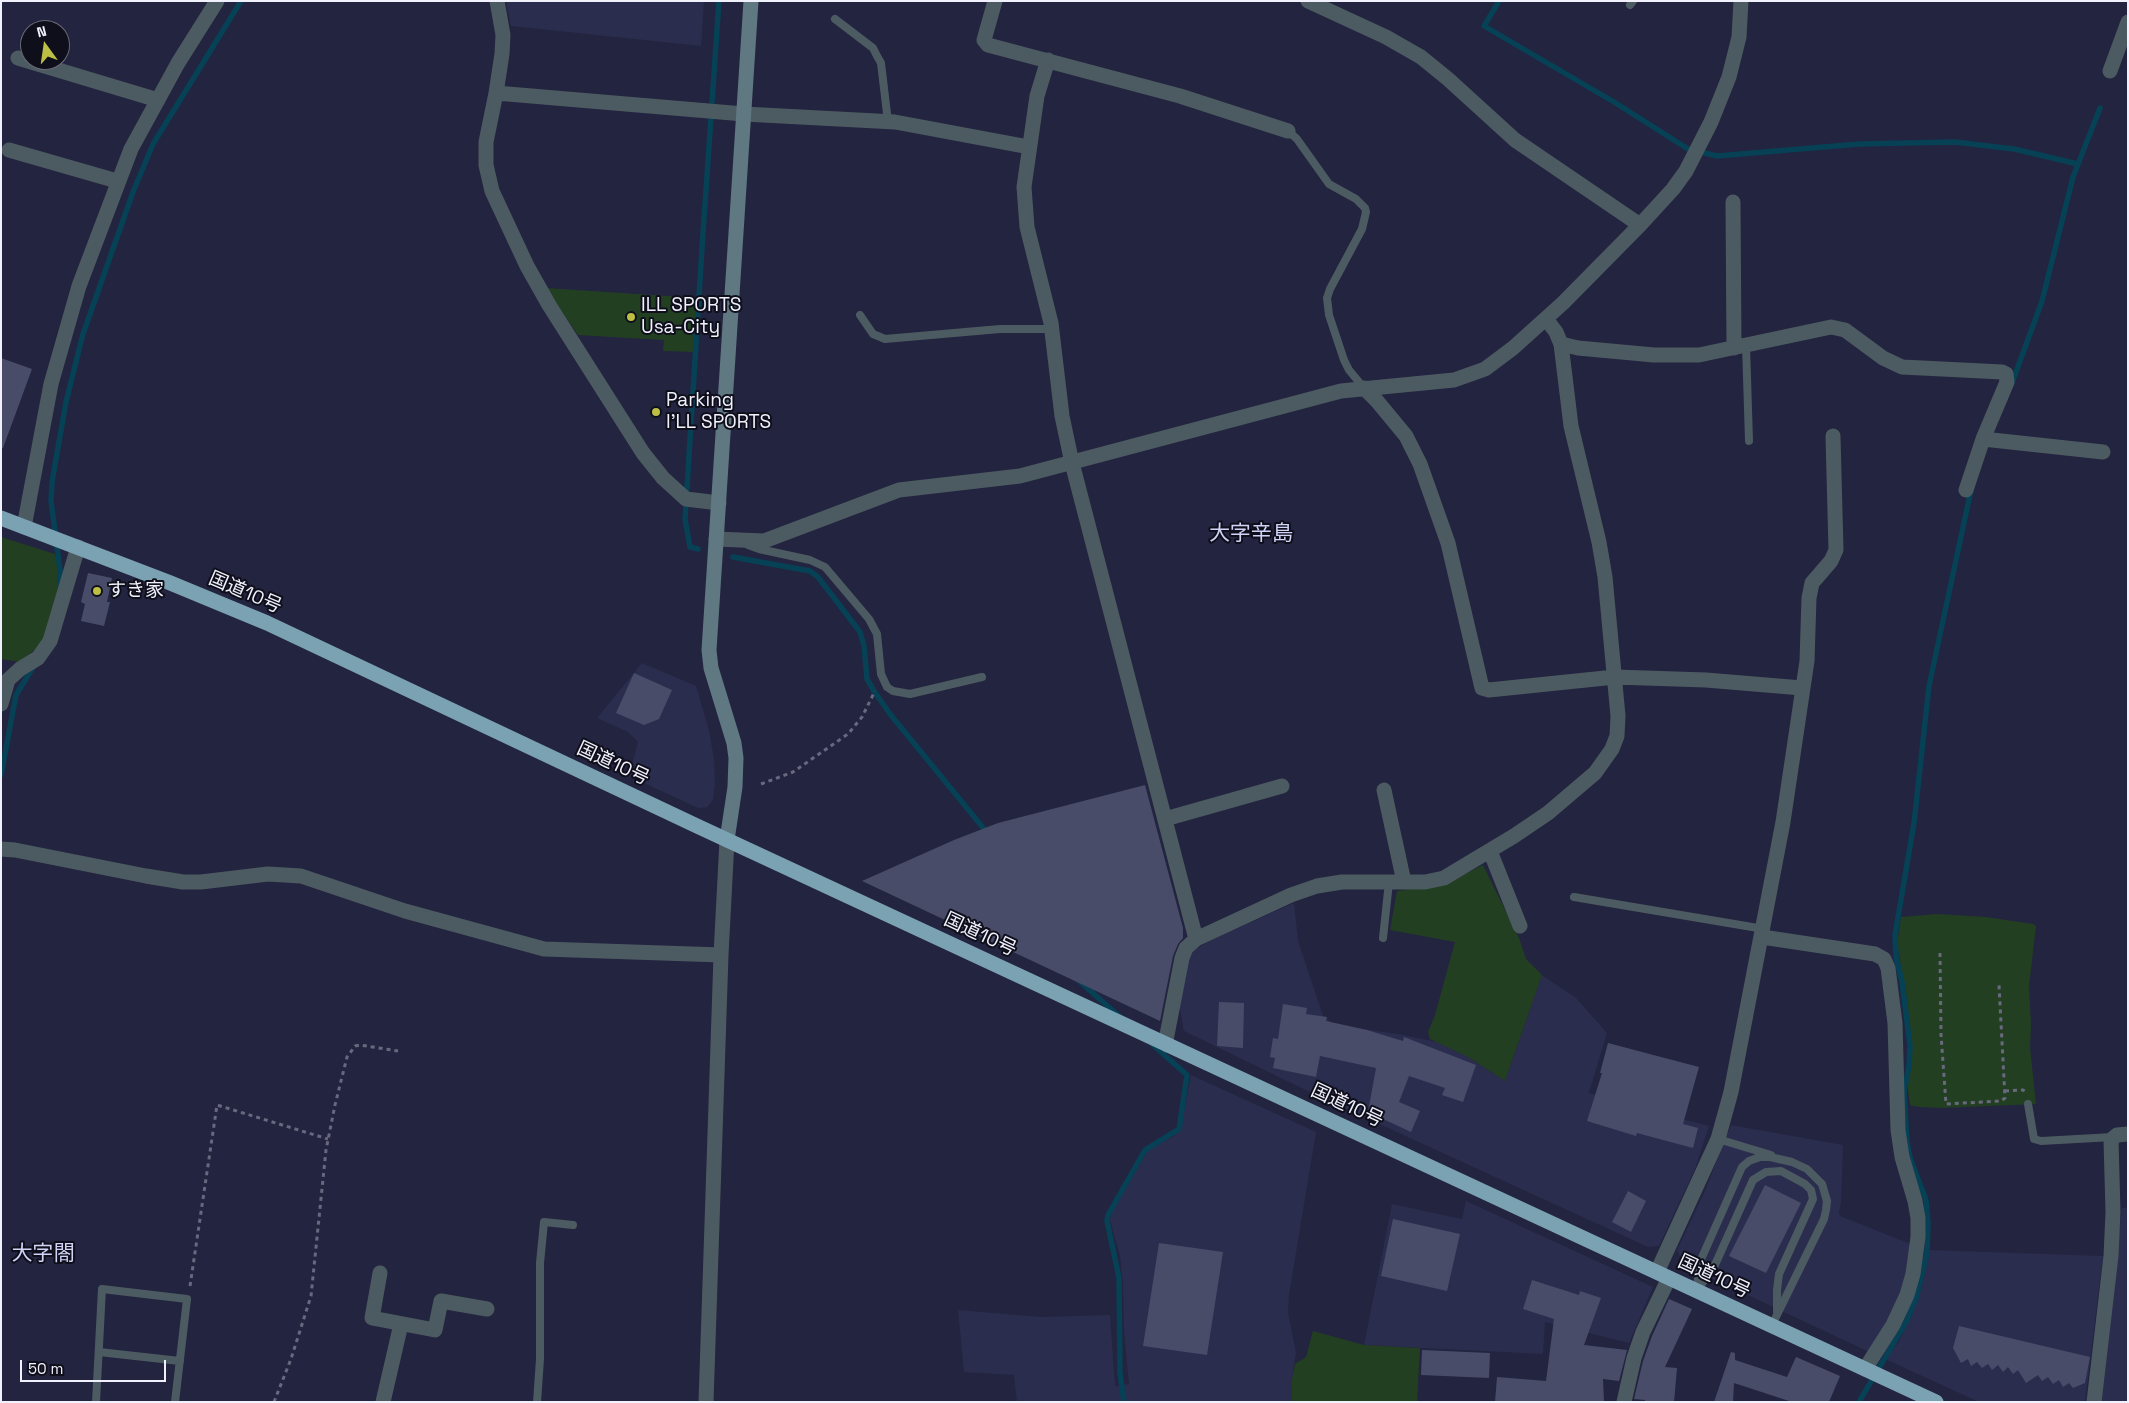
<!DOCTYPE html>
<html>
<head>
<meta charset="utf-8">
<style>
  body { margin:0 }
  #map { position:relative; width:2129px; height:1403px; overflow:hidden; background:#23243f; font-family:"Space Grotesk",sans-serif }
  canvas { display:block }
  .frame { position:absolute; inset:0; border:2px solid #f0f1fc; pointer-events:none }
  .north { position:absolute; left:20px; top:20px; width:50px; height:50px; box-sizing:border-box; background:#0e0f1b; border:1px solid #686975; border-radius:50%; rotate:346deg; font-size:14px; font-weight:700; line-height:20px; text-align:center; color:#f0f1fc }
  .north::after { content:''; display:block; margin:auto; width:18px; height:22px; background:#bcbf43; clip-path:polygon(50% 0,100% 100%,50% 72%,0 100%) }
  .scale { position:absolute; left:20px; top:1360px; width:146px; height:22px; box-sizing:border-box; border:2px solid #f0f1fc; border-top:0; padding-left:6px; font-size:15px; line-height:18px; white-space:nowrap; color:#f0f1fc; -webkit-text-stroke:4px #0e0f1b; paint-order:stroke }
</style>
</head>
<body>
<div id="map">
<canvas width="2129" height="1403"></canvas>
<div class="frame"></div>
<div class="north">N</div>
<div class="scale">50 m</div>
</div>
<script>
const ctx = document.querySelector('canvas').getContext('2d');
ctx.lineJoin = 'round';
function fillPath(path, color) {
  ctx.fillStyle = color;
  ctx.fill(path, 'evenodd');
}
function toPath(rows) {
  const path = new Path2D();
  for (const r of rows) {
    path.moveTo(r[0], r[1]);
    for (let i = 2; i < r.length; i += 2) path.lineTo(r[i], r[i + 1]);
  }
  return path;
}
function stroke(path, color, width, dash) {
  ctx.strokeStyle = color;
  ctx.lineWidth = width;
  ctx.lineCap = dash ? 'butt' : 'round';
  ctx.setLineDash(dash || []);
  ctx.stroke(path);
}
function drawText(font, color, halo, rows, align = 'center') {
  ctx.font = font + ' "Space Grotesk","Noto Sans JP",sans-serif';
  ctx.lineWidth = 4;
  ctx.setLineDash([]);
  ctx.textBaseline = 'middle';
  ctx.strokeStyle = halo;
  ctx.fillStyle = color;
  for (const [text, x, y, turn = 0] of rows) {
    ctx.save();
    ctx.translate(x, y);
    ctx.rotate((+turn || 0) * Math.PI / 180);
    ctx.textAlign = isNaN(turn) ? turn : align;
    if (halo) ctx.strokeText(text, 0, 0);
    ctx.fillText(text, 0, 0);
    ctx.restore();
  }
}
fillPath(toPath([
  [506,1,704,1,701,46,511,26],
  [642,663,696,686,709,730,714,760,715,784,713,800,707,807,698,808,629,776,638,742,628,732,597,718],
  [1294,903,1298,941,1323,1016,1335,1025,1398,1034,1437,1042,1468,1057,1505,1081,1542,975,1576,998,1607,1033,1589,1093,1649,1111,1709,1126,1695,1169,1659,1246,1648,1247,1314,1094,1184,1031,1179,1004,1183,976,1192,951,1211,940],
  [1191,1075,1316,1132,1289,1295,1288,1313,1296,1352,1292,1379,1292,1402,1017,1402,1014,1375,964,1372,958,1310,1042,1317,1110,1315,1115,1386,1129,1384,1124,1331,1123,1283,1120,1256,1110,1220,1111,1213,1147,1152,1152,1146,1174,1136,1181,1128],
  [1731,1125,1843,1145,1841,1202,1839,1212,1840,1216,1913,1245,1903,1294,1869,1352,1684,1265,1677,1250,1704,1193],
  [1466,1201,1653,1287,1629,1343,1545,1322,1543,1354,1364,1345,1392,1204,1462,1219],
  [2122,1208,2128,1208,2128,1402,2099,1402],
  [1929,1250,2103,1256,2085,1402,1979,1402,1885,1359,1898,1343,1911,1317,1922,1286]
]), '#2b2d4e');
fillPath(toPath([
  [546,288,698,298,695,352,663,351,664,340,578,335],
  [1,537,55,554,60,570,60,585,47,636,37,648,20,662,1,659],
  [1483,865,1519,938,1526,959,1542,975,1505,1081,1468,1057,1430,1039,1428,1032,1435,1015,1455,942,1390,930,1397,891,1427,887,1459,877],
  [1937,914,1986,917,2033,924,2036,926,2029,986,2031,1026,2030,1048,2036,1104,1943,1108,1919,1107,1910,1105,1907,1083,1912,1054,1911,1038,1906,994,1897,944,1899,930,1901,917],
  [1313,1331,1364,1345,1420,1348,1417,1402,1292,1402,1292,1379,1295,1364,1306,1357]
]), '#233f22');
stroke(toPath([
  [1499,1,1484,26,1614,102,1688,149,1717,156,1859,144,1955,142,2014,149,2078,164],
  [2012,383,2042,301,2073,177,2100,108],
  [698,549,690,547,685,519,702,248,719,1],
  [733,557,810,571,818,577,860,632,864,646,867,679,874,691,890,714,989,835],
  [60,587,60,570,51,501,52,482,66,402,83,334,133,192,153,144,241,1],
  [1,775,16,695,35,664],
  [1078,980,1120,1017],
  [1124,1402,1120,1373,1119,1278,1107,1221,1108,1215,1145,1150,1179,1129,1187,1075,1152,1044],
  [1859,1402,1906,1322,1916,1298,1927,1253,1928,1224,1926,1200,1910,1158,1907,1142,1904,1092,1909,1065,1910,1046,1902,982,1896,957,1895,935,1914,823,1929,686,1971,490]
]), '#064156', 5.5);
fillPath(toPath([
  [1,358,32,369,3,448,1,448],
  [88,573,112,578,107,602,110,602,104,626,81,621,85,604,81,602],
  [634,673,672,690,659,719,644,725,616,713],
  [1145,785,1183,928,1183,938,1178,944,1173,956,1160,1021,862,881,954,840,998,823],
  [1219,1002,1244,1003,1243,1048,1217,1046],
  [1283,1004,1307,1008,1306,1014,1327,1017,1326,1021,1367,1030,1403,1041,1404,1037,1476,1065,1463,1102,1442,1095,1445,1088,1409,1076,1399,1102,1420,1111,1411,1132,1368,1112,1376,1068,1320,1056,1316,1077,1273,1068,1275,1058,1270,1057,1273,1038,1278,1039],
  [1608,1043,1699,1067,1683,1124,1698,1128,1693,1148,1637,1133,1636,1136,1587,1121,1602,1073,1600,1073],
  [1765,1185,1801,1203,1766,1273,1729,1256],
  [1628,1191,1646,1201,1631,1232,1612,1222],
  [1393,1219,1460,1234,1447,1291,1381,1276],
  [1159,1243,1223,1252,1207,1355,1143,1346],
  [1532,1280,1579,1295,1580,1291,1601,1298,1584,1345,1627,1350,1619,1381,1603,1379,1604,1402,1495,1402,1497,1377,1546,1381,1554,1319,1523,1309],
  [1669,1299,1692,1309,1665,1367,1677,1368,1674,1402,1645,1402,1645,1400,1634,1399,1643,1361,1652,1336],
  [1959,1326,2090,1357,2085,1383,2073,1388,2069,1383,2063,1387,2059,1380,2053,1384,2048,1377,2042,1381,2038,1375,2026,1383,2018,1370,2013,1374,2008,1367,2003,1372,1998,1365,1992,1370,1988,1364,1982,1368,1977,1362,1971,1366,1968,1359,1961,1363,1953,1348],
  [1422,1350,1490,1353,1489,1378,1421,1375],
  [1731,1352,1735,1353,1735,1360,1787,1377,1796,1357,1840,1376,1829,1402,1792,1402,1734,1383,1733,1402,1714,1402]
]), '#494c69');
stroke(toPath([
  [761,784,793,772,848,734,862,717,875,691],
  [1940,953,1941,1035,1946,1104,2001,1101,2005,1098,1999,985],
  [2005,1091,2023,1090,2026,1092],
  [190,1286,217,1105,328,1139],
  [274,1402,291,1359,311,1296,326,1150,335,1105,347,1057,355,1046,360,1045,398,1051]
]), '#68697f', 3, [4, 4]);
stroke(toPath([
  [1630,5,1633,1],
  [835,19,873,48,877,56,881,63,888,122],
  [1288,131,1297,139,1329,184,1356,199,1365,208,1366,212,1362,229,1330,289,1327,298,1329,315,1344,360,1349,370,1364,388],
  [860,315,873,334,885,339,1000,329,1052,329],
  [1746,345,1749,441],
  [748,545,759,549,810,560,825,567,869,619,877,634,881,674,887,687,893,691,910,694,982,677],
  [1574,897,1764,929],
  [1383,938,1389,882],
  [2028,1104,2034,1139,2041,1141,2113,1137],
  [1718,1139,1771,1155],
  [1698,1289,1714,1267,1753,1180,1766,1172,1781,1171,1805,1184,1811,1190,1813,1199,1779,1274,1777,1290,1777,1312],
  [1697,1291,1699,1264,1742,1167,1749,1161,1760,1157,1770,1157,1792,1162,1807,1169,1822,1184,1827,1201,1826,1210,1824,1219,1772,1325],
  [99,1352,180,1361],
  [96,1402,102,1289,187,1299,175,1402],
  [537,1402,540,1359,540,1263,544,1222,573,1225]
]), '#4c5b61', 8);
stroke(toPath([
  [497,1,503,35,502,54,496,93,486,142,486,165,492,191,527,266,549,305,643,453,663,478,686,499,719,503],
  [995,1,984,40,988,45,1180,96,1288,131],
  [1308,1,1386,37,1421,57,1448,79,1515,140,1640,225],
  [18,58,158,100],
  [1048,60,1037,96,1024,187,1027,227,1051,323,1062,416,1072,463,1196,939],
  [2110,71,2128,22],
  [496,93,744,114,895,122,1029,147],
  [9,150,117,181],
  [1733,202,1734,348],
  [1561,344,1578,348,1654,355,1699,355,1831,327,1845,330,1883,358,1902,367,2002,372,2006,374,2007,382,1983,439,1966,490],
  [1364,388,1377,401,1406,436,1420,464,1448,543,1482,688,1489,690,1615,677,1706,680,1802,688],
  [1983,439,2103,452],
  [24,527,51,384,79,286,131,149,178,63,217,1],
  [716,539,764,541,899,490,1020,476,1341,391,1454,380,1485,369,1513,348,1563,303,1640,225,1673,189,1686,171,1711,122,1729,77,1739,37,1741,1],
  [1,704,8,680,20,669,38,658,50,641,78,547],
  [1384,790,1404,882],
  [1165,819,1282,786],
  [1,849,15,850,146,876,183,882,201,882,268,874,301,876,405,911,544,949,721,955],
  [1490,851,1520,926],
  [1762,937,1875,954,1884,959,1888,968,1895,1023,1898,1130,1902,1157,1915,1201,1918,1218,1918,1237,1913,1274,1907,1295,1893,1325,1865,1369],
  [1167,1045,1166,1040,1182,958,1186,948,1196,939,1291,895,1317,886,1342,882,1425,882,1444,878,1514,836,1548,813,1595,773,1612,749,1617,736,1618,716,1605,577,1599,542,1571,426,1561,344,1556,332,1546,319],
  [1657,1272,1718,1139,1731,1092,1783,822,1807,661,1809,598,1812,583,1831,561,1836,550,1833,436],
  [380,1273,372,1318,435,1330,441,1301,487,1309],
  [383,1402,401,1324],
  [706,1402,721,955,727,840],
  [1624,1402,1634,1358,1643,1332,1669,1278],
  [2094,1402,2111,1256,2113,1212,2111,1140,2117,1135,2128,1134]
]), '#4c5b61', 15);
stroke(toPath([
  [727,840,735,787,736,758,734,743,711,668,709,650,751,1]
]), '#5f7882', 15);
stroke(toPath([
  [1,518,168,582,267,623,697,826,1936,1402]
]), '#7ba2b2', 15);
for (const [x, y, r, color] of [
  [631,317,5,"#bcbf43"],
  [656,412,5,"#bcbf43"],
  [97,591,5,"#bcbf43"]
]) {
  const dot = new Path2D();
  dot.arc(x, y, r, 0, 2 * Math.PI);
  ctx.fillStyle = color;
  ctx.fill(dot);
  stroke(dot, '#0e0f1b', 2);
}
drawText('19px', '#f0f1fc', '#0e0f1b', [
  ["ILL SPORTS",641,306],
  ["Usa-City",641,328],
  ["Parking",666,401],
  ["I'LL SPORTS",666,423],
  ["すき家",107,591]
], 'left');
drawText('19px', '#f0f1fc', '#0e0f1b', [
  ["国道10号",245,593,23],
  ["国道10号",613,764,25],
  ["国道10号",980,935,25],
  ["国道10号",1347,1106,25],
  ["国道10号",1714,1277,25]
]);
drawText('21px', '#cfd3f6', '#0e0f1b', [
  ["大字辛島",1251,534],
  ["大字閤",43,1254]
]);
</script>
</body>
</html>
